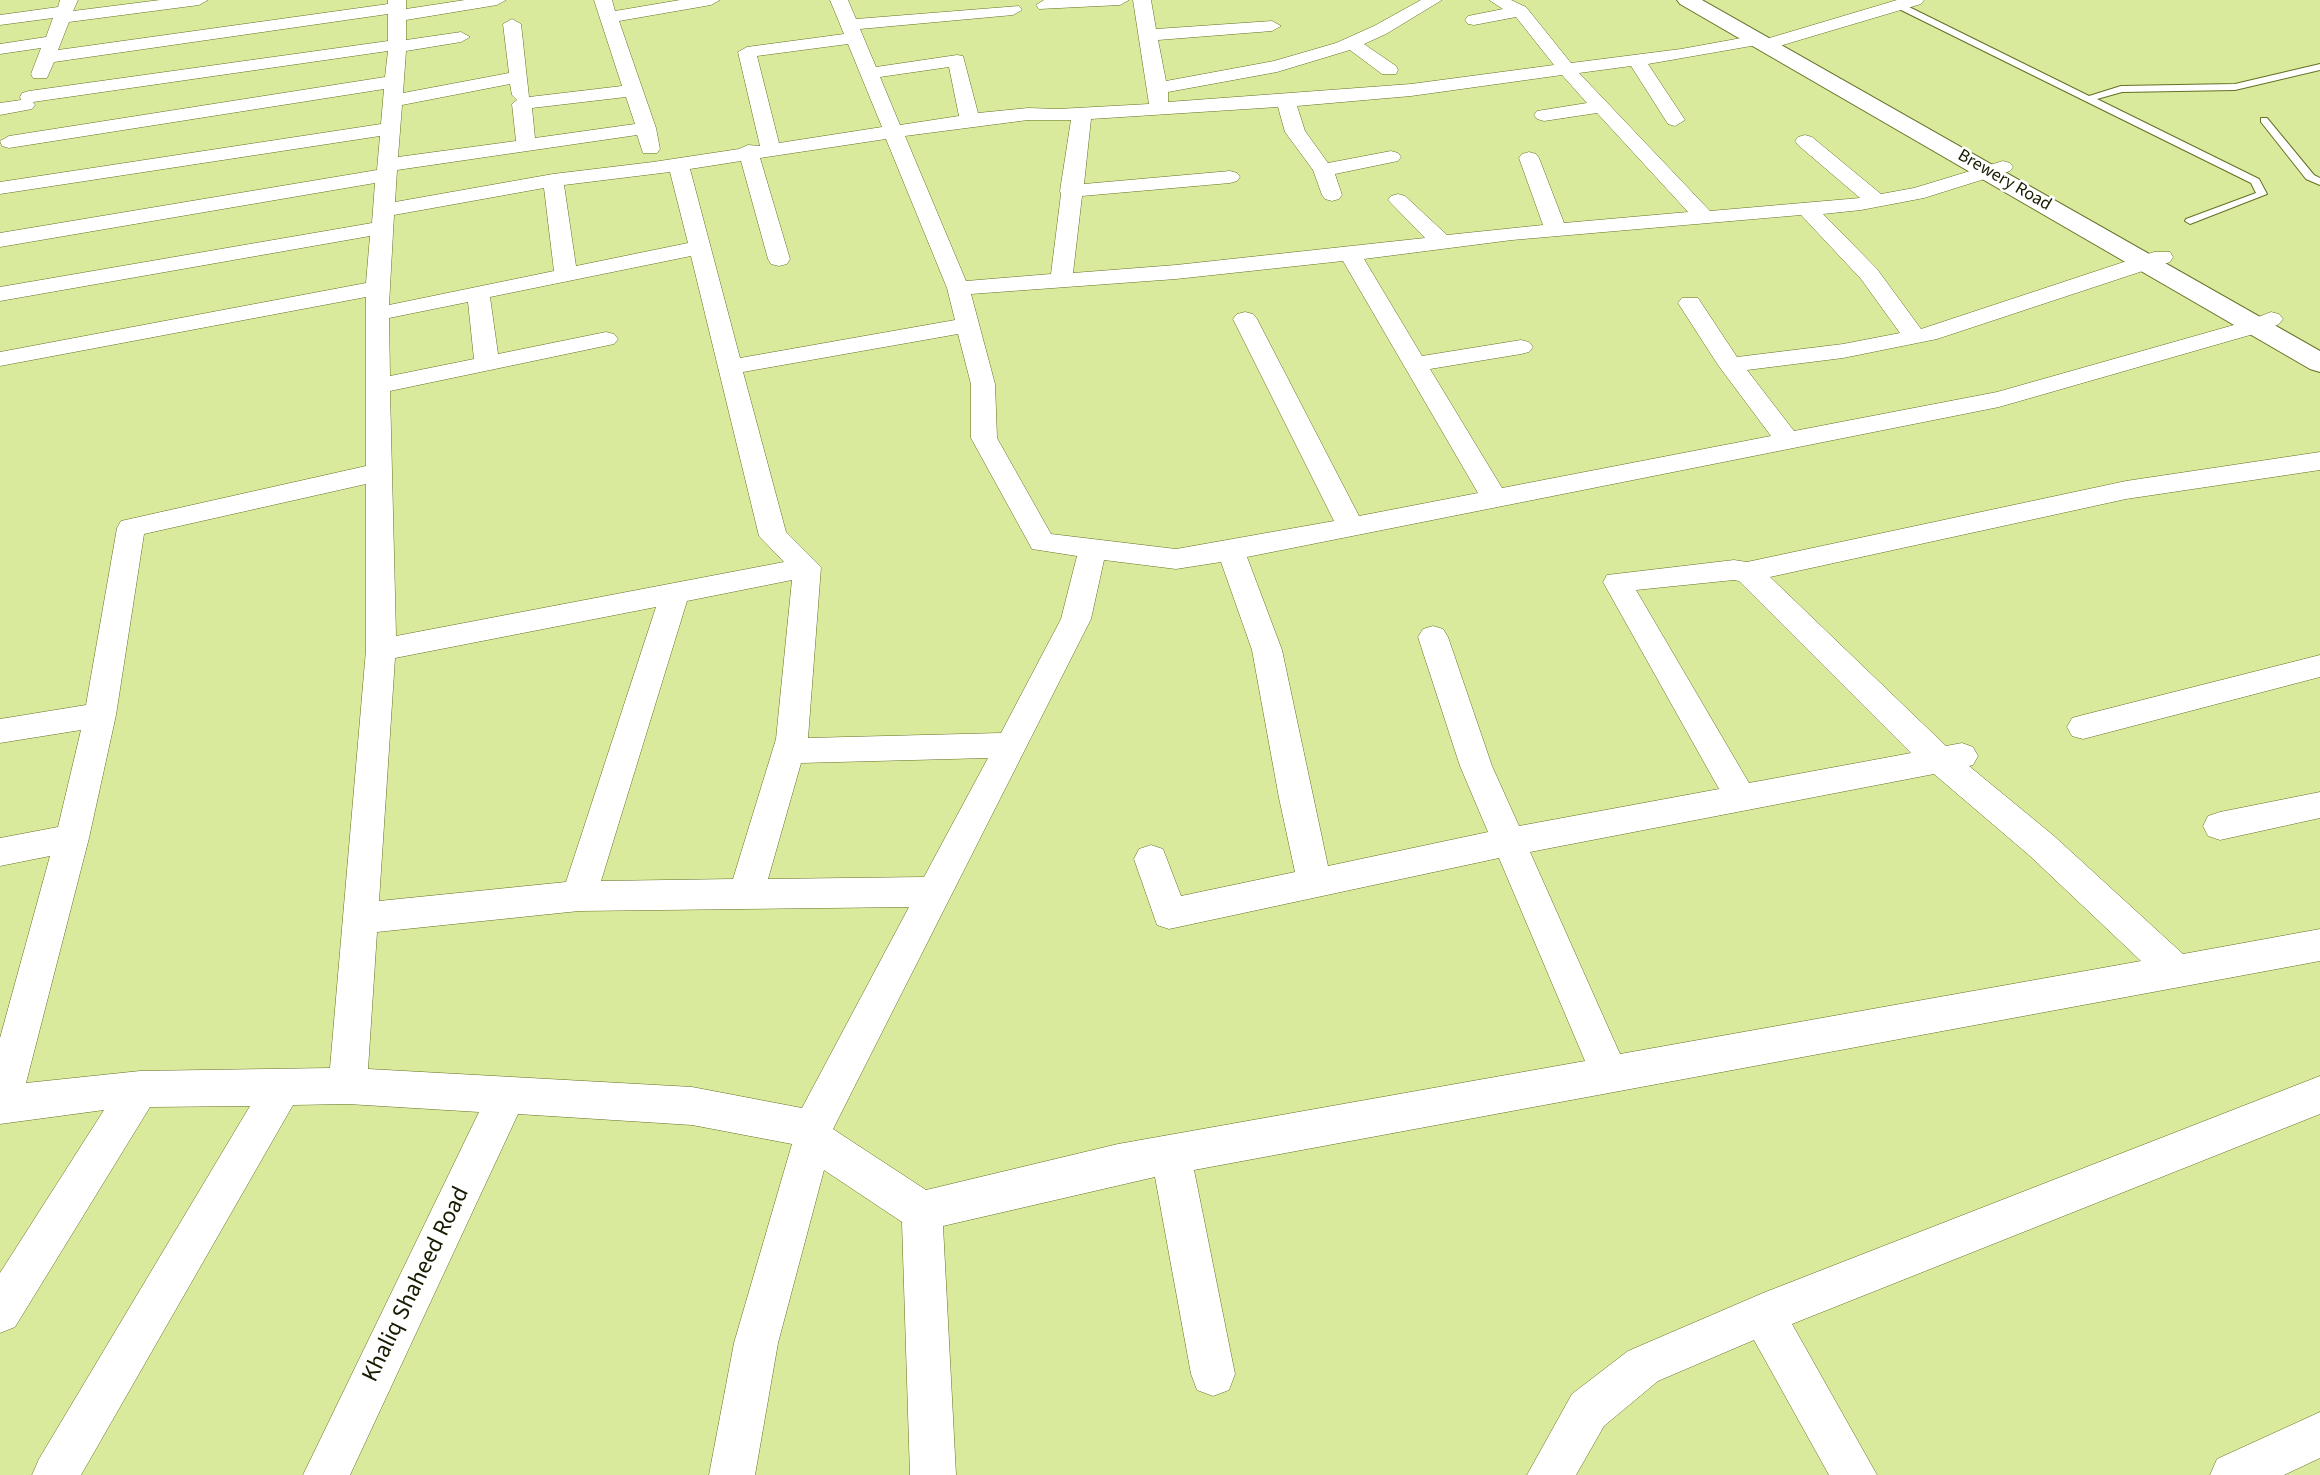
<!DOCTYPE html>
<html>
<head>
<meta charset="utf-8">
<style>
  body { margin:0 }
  canvas { display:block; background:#daea9c }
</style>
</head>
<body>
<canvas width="2320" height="1475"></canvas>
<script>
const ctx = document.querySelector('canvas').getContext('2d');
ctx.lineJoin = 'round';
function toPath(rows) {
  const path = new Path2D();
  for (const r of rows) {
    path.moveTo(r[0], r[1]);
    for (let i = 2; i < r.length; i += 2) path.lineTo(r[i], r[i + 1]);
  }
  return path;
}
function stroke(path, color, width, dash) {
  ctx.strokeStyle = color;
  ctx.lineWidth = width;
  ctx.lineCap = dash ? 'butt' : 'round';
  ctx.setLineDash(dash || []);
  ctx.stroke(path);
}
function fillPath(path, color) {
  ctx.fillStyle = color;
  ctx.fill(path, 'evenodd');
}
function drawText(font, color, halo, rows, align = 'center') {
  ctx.font = font + ' "Source Sans 3",sans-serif';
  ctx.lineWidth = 5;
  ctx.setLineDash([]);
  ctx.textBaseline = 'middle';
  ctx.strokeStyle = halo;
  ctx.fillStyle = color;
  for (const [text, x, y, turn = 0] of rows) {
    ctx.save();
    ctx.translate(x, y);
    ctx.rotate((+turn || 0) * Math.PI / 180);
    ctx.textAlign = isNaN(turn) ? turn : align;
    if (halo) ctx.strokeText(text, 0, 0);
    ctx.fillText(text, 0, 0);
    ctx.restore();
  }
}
const lane = toPath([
  [1895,3,1901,3,2089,96,2121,86,2235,84,2320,64,2320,70,2235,90,2122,92,2097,99,2259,179,2267,194,2190,224,2185,221,2186,219,2256,193,2251,183,1895,7,1895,3],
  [2261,118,2267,118,2314,175,2320,178,2320,185,2306,179,2261,122,2261,118]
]);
const street = toPath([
  [60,0,78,0,73,11,160,0,208,0,199,5,69,22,58,50,388,4,388,0,406,0,406,9,465,0,506,0,497,5,406,20,406,40,461,32,470,37,461,42,406,51,403,93,509,73,503,24,512,19,521,24,529,97,622,86,594,0,612,0,615,11,680,0,720,0,711,5,619,21,656,128,660,149,657,153,643,153,637,135,397,170,395,202,553,174,653,162,739,149,748,145,760,146,738,52,747,47,844,34,830,0,848,0,856,19,1019,6,1022,10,1013,15,860,29,876,67,957,55,963,56,978,113,1028,108,1058,109,1149,104,1133,0,1151,0,1156,29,1272,21,1281,26,1272,31,1158,40,1166,81,1274,61,1336,43,1374,26,1421,0,1442,0,1386,34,1364,44,1396,66,1398,70,1396,74,1382,74,1350,50,1277,72,1168,92,1168,102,1411,84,1554,65,1516,17,1474,25,1468,24,1465,20,1468,16,1503,9,1489,0,1511,0,1526,7,1571,63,1681,49,1758,35,1766,39,1897,0,1924,0,1921,4,1766,50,1757,45,1648,64,1685,120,1675,126,1668,124,1631,66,1579,73,1710,211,1860,198,1798,145,1795,141,1798,137,1805,135,1812,137,1881,194,1914,188,2003,161,2010,163,2013,167,2010,171,1924,198,1861,210,1823,214,1877,269,1921,329,2154,252,2170,252,2173,257,2170,262,1937,339,1843,358,1747,370,1794,431,1997,392,2248,321,2271,312,2279,314,2283,319,2279,324,2264,331,1999,407,1247,557,1282,650,1328,866,1488,832,1460,766,1418,637,1423,629,1433,626,1443,629,1448,637,1492,766,1519,826,1719,789,1603,582,1607,575,1734,560,1747,562,2126,481,2320,452,2320,470,2126,499,1770,577,1946,746,1962,743,1973,747,1978,756,1973,765,1969,766,2054,836,2183,954,2320,929,2320,961,1194,1170,1235,1374,1229,1390,1213,1396,1197,1390,1191,1374,1155,1177,943,1226,956,1475,910,1475,902,1222,824,1170,778,1343,755,1475,709,1475,734,1343,792,1144,692,1125,518,1114,350,1475,303,1475,479,1112,348,1104,293,1105,81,1475,32,1475,39,1459,250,1106,150,1107,15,1327,0,1333,0,1273,104,1110,0,1124,0,1038,50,856,0,866,0,838,58,827,81,730,0,743,0,719,86,705,117,528,121,521,366,466,366,297,0,366,0,352,366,283,370,236,0,301,0,287,372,223,375,183,0,247,0,233,377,170,380,136,0,194,0,182,381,124,384,89,9,148,2,146,0,141,9,136,385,77,388,51,33,102,35,105,32,109,0,115,0,103,21,100,20,97,22,93,29,91,388,41,388,14,54,62,47,78,33,78,31,74,41,48,0,54,0,44,46,37,53,18,0,25,0,15,58,7,60,0],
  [848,44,882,127,779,143,757,56,848,44],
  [949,67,959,116,900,125,880,77,949,67],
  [1562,75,1587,103,1537,111,1534,115,1537,119,1544,121,1597,113,1688,212,1564,223,1539,158,1536,154,1529,152,1522,154,1519,158,1543,225,1447,235,1405,196,1398,194,1391,196,1388,200,1425,238,1176,265,1073,273,1082,196,1230,183,1237,181,1240,177,1237,173,1230,171,1084,184,1091,119,1278,107,1285,132,1313,170,1322,195,1325,199,1332,201,1339,199,1342,195,1335,174,1398,161,1401,157,1398,153,1391,151,1328,163,1305,131,1297,106,1411,96,1562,75],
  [510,84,512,95,517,100,512,104,516,141,398,157,402,105,510,84],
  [626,97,635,124,535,138,532,108,626,97],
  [1028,120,1071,120,1060,191,1061,194,1051,274,966,281,905,136,1028,120],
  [886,139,947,288,955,320,740,358,690,169,741,161,768,259,771,264,779,266,787,264,790,259,760,158,886,139],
  [670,172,688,243,576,266,564,185,670,172],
  [544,188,554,271,389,305,394,215,544,188],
  [1801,215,1861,279,1900,333,1843,344,1737,357,1698,298,1682,298,1678,303,1718,365,1771,436,1502,488,1430,369,1521,354,1529,352,1533,347,1529,342,1521,340,1422,356,1364,259,1512,240,1801,215],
  [691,256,759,536,784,562,396,636,390,391,614,344,618,339,614,334,606,332,498,354,490,297,691,256],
  [1343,261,1478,493,1359,516,1257,319,1253,314,1245,312,1237,314,1233,319,1334,521,1176,549,1051,534,997,438,995,384,971,294,1176,279,1343,261],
  [468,302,474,359,390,376,389,318,468,302],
  [958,334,971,384,971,438,1032,549,1077,556,1061,619,1001,733,808,738,821,567,786,532,743,372,958,334],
  [366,484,366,650,330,1068,140,1071,26,1083,89,838,116,715,144,534,366,484],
  [1104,560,1176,569,1221,562,1252,650,1279,798,1295,872,1181,896,1163,849,1151,845,1139,849,1134,859,1157,925,1169,929,1499,858,1585,1061,1118,1144,926,1190,833,1129,1091,619,1104,560],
  [792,580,776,739,733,879,601,881,687,601,792,580],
  [1734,580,1739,581,1911,753,1749,783,1636,590,1734,580],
  [656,607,566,882,379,901,395,658,656,607],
  [988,758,924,877,768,879,801,763,988,758],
  [1934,774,2030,856,2141,961,1620,1054,1530,852,1934,774],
  [909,907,802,1108,692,1087,368,1069,377,932,579,911,909,907],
  [1044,0,1129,0,1120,5,1039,9,1036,5,1044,0],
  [2320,655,2320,677,2083,739,2072,736,2067,727,2072,718,2083,715,2320,655],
  [2320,792,2320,818,2220,840,2208,836,2203,826,2208,816,2220,812,2320,792],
  [2320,1076,2320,1114,1792,1324,1877,1475,1829,1475,1754,1340,1658,1381,1604,1426,1576,1475,1527,1475,1572,1394,1628,1351,1763,1293,2320,1076],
  [2320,1412,2320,1458,2284,1475,2210,1475,2217,1459,2320,1412]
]);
const secondary = toPath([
  [1677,0,1702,0,2320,351,2320,372,2310,369,1680,4,1677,0]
]);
stroke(lane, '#647023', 2);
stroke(street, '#647023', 1);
stroke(secondary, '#647023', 2);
fillPath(lane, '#fff');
fillPath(street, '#fff');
fillPath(secondary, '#fff');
drawText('18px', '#171c00', '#fff', [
  ["Brewery Road",2004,181,30]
]);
drawText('24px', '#171c00', '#fff', [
  ["Khaliq Shaheed Road",417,1285,-64]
]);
</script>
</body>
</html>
